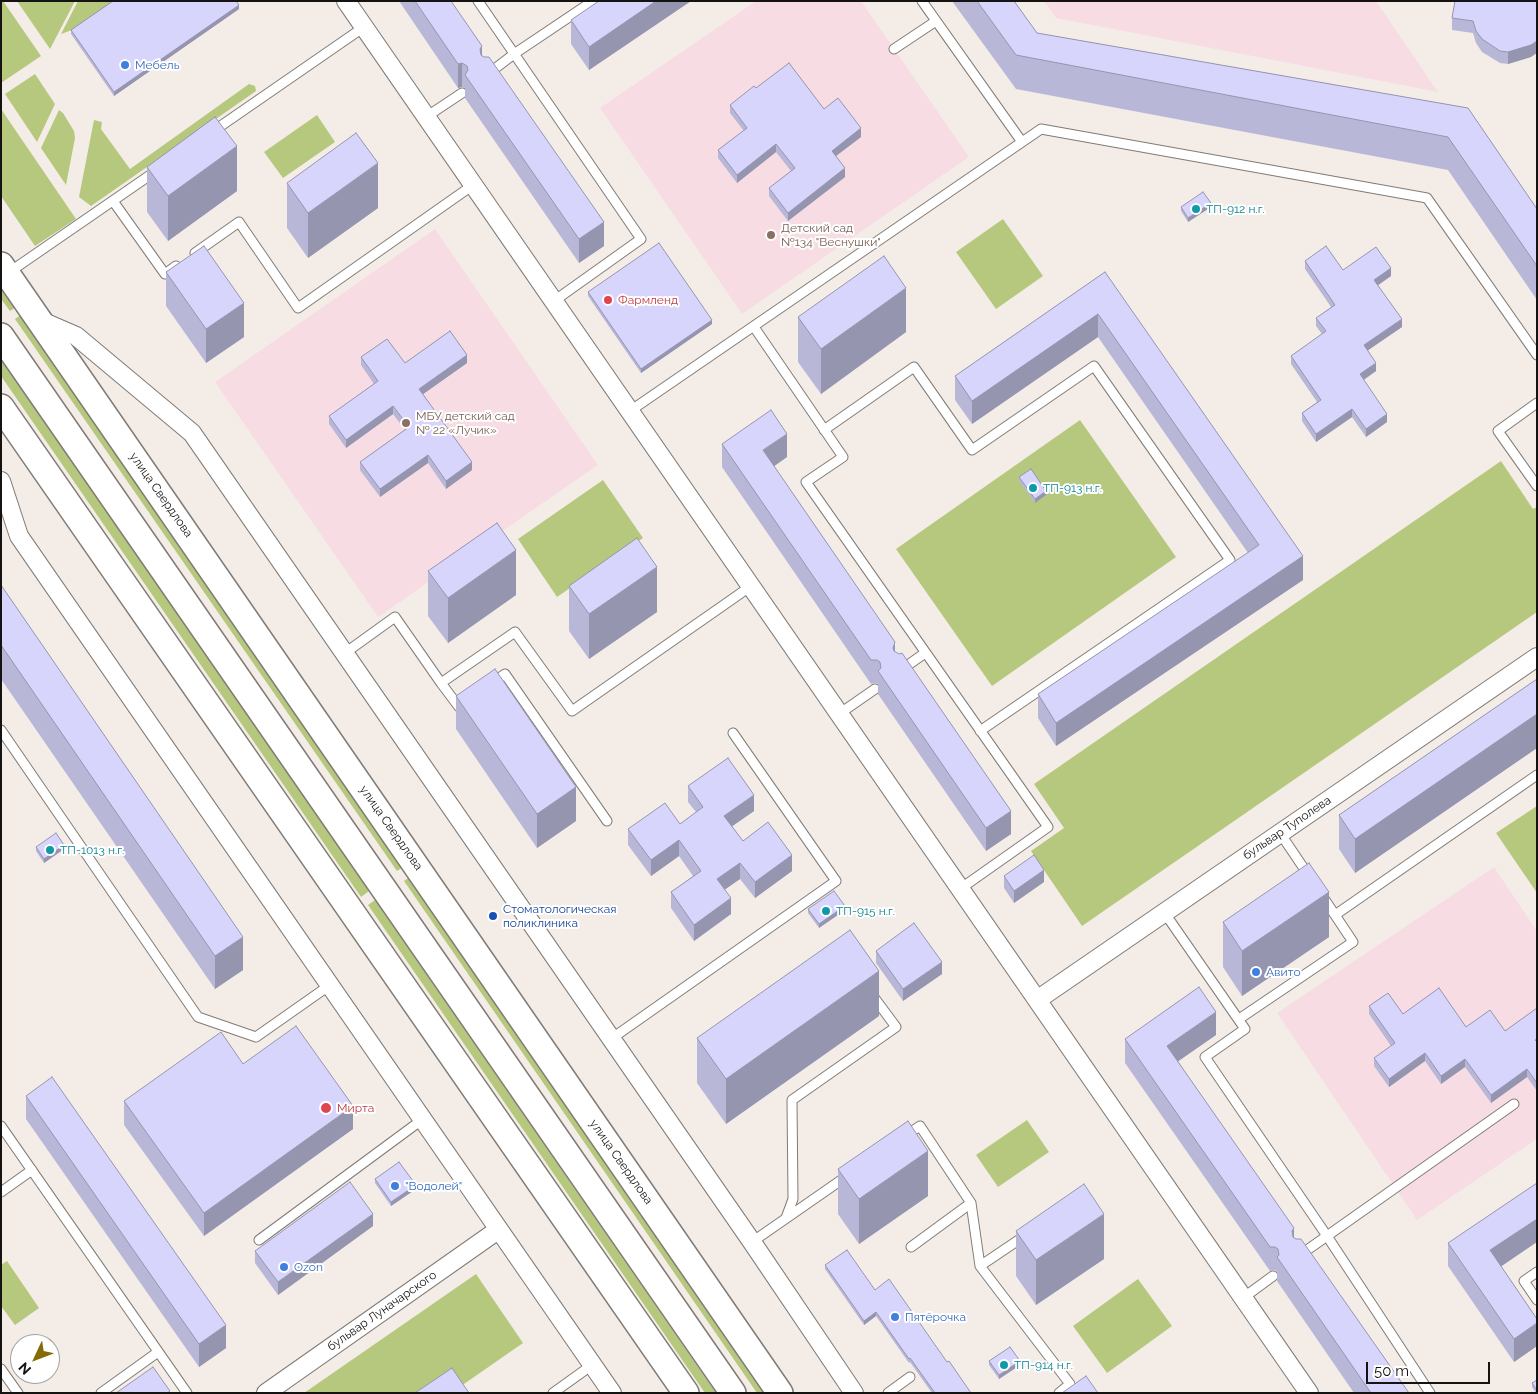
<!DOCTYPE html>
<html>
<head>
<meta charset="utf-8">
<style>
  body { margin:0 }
  #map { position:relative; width:1538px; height:1394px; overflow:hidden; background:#f4ede7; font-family:Raleway,sans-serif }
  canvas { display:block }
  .frame { position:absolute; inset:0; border:2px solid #151311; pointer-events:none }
  .north { position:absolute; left:10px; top:1334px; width:50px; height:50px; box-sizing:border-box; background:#fff; border:1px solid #a1a1a0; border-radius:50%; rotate:227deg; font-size:14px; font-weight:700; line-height:20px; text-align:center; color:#151311 }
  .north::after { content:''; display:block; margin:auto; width:18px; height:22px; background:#846b06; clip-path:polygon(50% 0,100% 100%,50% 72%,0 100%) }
  .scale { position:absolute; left:1366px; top:1362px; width:124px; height:22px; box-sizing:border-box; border:2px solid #151311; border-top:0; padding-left:6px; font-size:15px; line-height:18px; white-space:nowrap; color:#151311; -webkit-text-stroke:4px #fff; paint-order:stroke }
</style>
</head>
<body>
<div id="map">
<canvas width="1538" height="1394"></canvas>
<div class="frame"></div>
<div class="north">N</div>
<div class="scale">50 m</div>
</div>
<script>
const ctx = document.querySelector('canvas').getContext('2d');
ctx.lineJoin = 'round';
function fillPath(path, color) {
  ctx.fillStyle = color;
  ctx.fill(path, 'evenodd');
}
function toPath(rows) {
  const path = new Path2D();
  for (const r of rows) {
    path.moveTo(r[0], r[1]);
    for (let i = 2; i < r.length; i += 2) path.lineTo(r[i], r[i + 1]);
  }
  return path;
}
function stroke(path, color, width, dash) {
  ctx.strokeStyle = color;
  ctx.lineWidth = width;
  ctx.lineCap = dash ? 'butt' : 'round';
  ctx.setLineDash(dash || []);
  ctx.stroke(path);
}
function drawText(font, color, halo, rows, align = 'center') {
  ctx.font = font + ' Raleway,sans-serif';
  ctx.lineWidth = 4;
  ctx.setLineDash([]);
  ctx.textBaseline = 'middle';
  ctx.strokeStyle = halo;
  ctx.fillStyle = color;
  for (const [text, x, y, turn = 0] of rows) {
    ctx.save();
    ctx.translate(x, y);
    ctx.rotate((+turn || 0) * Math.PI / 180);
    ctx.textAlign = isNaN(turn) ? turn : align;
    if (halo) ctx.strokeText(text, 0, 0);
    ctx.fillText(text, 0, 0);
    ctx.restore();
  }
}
fillPath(toPath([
  [756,1,861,1,969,157,742,314,600,108],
  [1044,1,1376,1,1438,92,1056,18],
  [435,229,598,465,378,617,215,382],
  [1494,867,1537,931,1537,1139,1417,1220,1277,1013]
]), '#f7dde3');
fillPath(toPath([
  [1,1,3,1,41,56,1,83],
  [17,1,75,1,50,49],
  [78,1,115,1,72,30,61,34],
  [35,74,55,104,37,142,5,94],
  [249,84,255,86,256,91,91,206,79,197,94,120,102,122,101,129,130,169],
  [1,109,76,219,35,246,1,196],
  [59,110,63,113,74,131,75,138,66,185,41,148],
  [317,115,335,142,283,178,264,152],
  [1003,219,1043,276,996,309,956,252],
  [1,282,18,306,10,311,1,299],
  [22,314,405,866,397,871,15,319],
  [1,358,369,891,361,897,1,376],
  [1080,420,1176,557,992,686,896,549],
  [1501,461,1533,509,1537,507,1537,612,1082,926,1031,851,1064,828,1034,784],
  [603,480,643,538,557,597,518,539],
  [1537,806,1537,893,1496,833],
  [412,875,770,1393,757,1393,404,881],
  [375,900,716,1393,705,1393,368,905],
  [1027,1120,1049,1152,998,1187,976,1155],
  [7,1261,39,1308,15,1325,1,1306,1,1265],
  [476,1274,523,1343,451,1393,304,1393],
  [1138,1279,1172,1326,1107,1373,1073,1326]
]), '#b6c87d');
const lane = toPath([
  [478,1,641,239,554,301],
  [922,1,1022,142],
  [894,49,936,21],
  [488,74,514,54,593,1],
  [426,117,462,93],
  [212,132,364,27],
  [113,201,165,274,176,266],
  [195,253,239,222,298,308,473,185],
  [8,273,156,171],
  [754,327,843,457,806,482,1048,827,960,889],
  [1537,403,1498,431,1537,486],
  [630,411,1041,129,1427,198,1537,355],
  [824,430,914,367,972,450,1094,366,1230,560,980,731],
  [345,653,395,617,441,683,515,632,572,711,751,586],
  [901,670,925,653],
  [441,683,459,707,465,702],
  [492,683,505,674,607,821],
  [839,714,875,689],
  [1,730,198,1017,256,1037,330,985],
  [1280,833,1309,876],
  [1164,912,1245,1029,1205,1057,1327,1236,1514,1104],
  [1335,915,1537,775],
  [1239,1019,1353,942,1323,897],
  [611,1039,836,881,733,733],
  [1,1126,187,1393],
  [905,1136,920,1126,971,1203,980,1266,1070,1384,1059,1393],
  [1,1192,32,1170],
  [786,1218,793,1199,792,1100,896,1027,873,996],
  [259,1240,423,1119],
  [752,1242,847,1176],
  [911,1247,971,1203],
  [1300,1255,1327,1236,1430,1393],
  [980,1266,1026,1235],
  [1537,1272,1524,1281,1537,1300],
  [1243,1298,1273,1276],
  [1,1369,18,1393],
  [101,1393,158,1352],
  [553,1393,592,1365],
  [888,1393,910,1377]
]);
const street = toPath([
  [346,1,1309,1393],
  [39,320,76,336,192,433,752,1242,854,1393],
  [1,481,19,536,612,1393],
  [1037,1000,1537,657],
  [266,1393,498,1230]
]);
const secondary = toPath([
  [1,265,780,1393],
  [1,336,733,1393],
  [1,407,686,1393]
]);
stroke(lane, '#817b76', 11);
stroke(street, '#817b76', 20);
stroke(secondary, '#817b76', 28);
stroke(lane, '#fff', 9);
stroke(street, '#fff', 18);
stroke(secondary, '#fff', 25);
fillPath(toPath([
  [399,1,451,1,482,56,604,246,579,263,465,98,465,88,462,87,458,88],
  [599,1,691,1,589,70,571,44,571,20],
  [952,1,1014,1,1037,33,1468,108,1537,209,1537,300,1448,170,1016,89],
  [1455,1,1531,57,1508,64,1500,63,1482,52,1476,43,1473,33,1452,30,1452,18],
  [239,9,114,96,71,34,71,30],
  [756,88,824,109,861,137,836,156,845,177,788,221,769,196,769,188,791,171,776,152,737,183,718,158,718,150,744,131,730,113,730,105],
  [147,167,237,191,168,241,147,212],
  [287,183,378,208,308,258,287,228],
  [1181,207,1211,207,1188,222,1181,211],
  [1305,261,1343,270,1391,276,1378,285,1402,327,1368,350,1376,371,1364,380,1387,422,1366,437,1352,417,1316,442,1302,421,1302,413,1317,402,1291,364,1291,356,1322,334,1316,326,1316,318,1331,307,1305,269],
  [166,272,244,337,206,363,166,306],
  [1105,272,1303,580,1056,746,1038,718,1038,694,1248,553,1098,337,972,424,955,400,955,376],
  [588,292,712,324,641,373,588,296],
  [798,317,906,332,821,394,798,362],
  [361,357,405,363,467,363,423,394,472,470,446,489,428,463,380,497,360,470,360,462,405,430,393,414,346,448,329,424,329,416,374,384,361,365],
  [722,444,787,457,774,466,895,652,1011,834,986,851,878,694,878,684,877,683,871,684,722,467],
  [1019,477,1046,495,1035,503,1019,481],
  [428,571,516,595,448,643,428,616],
  [1,585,243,970,215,989,1,679],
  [569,586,657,612,589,659,569,631],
  [1537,679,1537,748,1355,873,1339,849,1339,815],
  [456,696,576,821,537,848,456,729],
  [688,786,754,811,732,826,743,841,792,871,755,898,740,879,724,890,731,914,694,941,671,908,671,892,693,876,679,856,651,876,628,845,628,829,680,824,696,812,688,802],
  [36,847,64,849,44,863,36,851],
  [1004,876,1044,882,1014,903,1004,888],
  [808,909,845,910,819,928,808,913],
  [1223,922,1329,937,1242,996,1223,967],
  [876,951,942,974,903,1001,876,963],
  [1369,1006,1403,1014,1466,1027,1505,1031,1537,1008,1537,1091,1527,1077,1491,1103,1465,1067,1441,1084,1425,1061,1389,1087,1374,1066,1374,1058,1391,1046,1369,1014],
  [879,1016,726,1124,697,1083,697,1038],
  [1216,1035,1178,1061,1294,1238,1409,1393,1354,1393,1277,1281,1277,1272,1275,1270,1270,1271,1125,1063,1125,1039],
  [243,1064,353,1129,204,1236,124,1125,124,1101],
  [26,1096,226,1348,199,1367,26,1119],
  [838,1169,928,1196,859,1244,838,1214],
  [375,1179,416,1189,391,1206,375,1183],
  [373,1226,278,1295,255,1263,255,1251],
  [1016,1231,1104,1259,1036,1305,1016,1276],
  [1448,1243,1501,1266,1537,1319,1537,1346,1514,1362,1448,1266],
  [825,1265,875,1290,947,1362,971,1393,932,1393,910,1362,909,1363,876,1316,864,1325,825,1269],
  [989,1361,1020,1365,999,1379,989,1365],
  [1537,1380,1537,1393,1536,1393,1532,1387,1532,1383]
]), '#b9b7d8');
fillPath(toPath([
  [656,1,691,1,589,70,589,47],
  [239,5,239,9,114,96,114,92],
  [1537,41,1537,53,1531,57,1508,64,1508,52],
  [482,46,482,70,480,49],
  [462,63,462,87,458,88,458,64],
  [861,128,861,137,832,159,832,151],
  [776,144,776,152,737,183,737,175],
  [237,146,237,191,168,241,168,196],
  [378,163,378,208,308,258,308,213],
  [845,168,845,177,788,221,788,213],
  [1211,203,1211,207,1188,222,1188,218],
  [604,222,604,246,579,263,579,239],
  [1391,268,1391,276,1374,288,1374,280],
  [906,288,906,332,821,394,821,349],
  [244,303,244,337,206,363,206,329],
  [1098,314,1098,337,972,424,972,401],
  [1402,319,1402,327,1364,353,1364,345],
  [712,320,712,324,641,373,641,369],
  [467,355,467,363,419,397,419,389],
  [1376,363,1376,371,1360,382,1360,374],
  [393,406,393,414,346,448,346,440],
  [1352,409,1352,417,1316,442,1316,434],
  [1387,414,1387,422,1366,437,1366,429],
  [787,434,787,457,763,474,763,450],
  [428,455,428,463,380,497,380,489],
  [472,462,472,470,446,489,446,481],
  [1046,491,1046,495,1035,503,1035,499],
  [516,550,516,595,448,643,448,598],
  [1303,556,1303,580,1056,746,1056,723],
  [657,567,657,612,589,659,589,614],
  [895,642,895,666,893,648],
  [1537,714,1537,748,1355,873,1355,839],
  [576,787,576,821,537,848,537,814],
  [754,795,754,811,724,832,724,816],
  [1011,811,1011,834,986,851,986,828],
  [679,840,679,856,651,876,651,860],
  [64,845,64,849,44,863,44,859],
  [792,855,792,871,755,898,755,882],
  [740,863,740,879,717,895,717,879],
  [1044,870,1044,882,1014,903,1014,891],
  [1329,892,1329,937,1242,996,1242,951],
  [731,898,731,914,694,941,694,925],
  [845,906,845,910,819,928,819,924],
  [243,937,243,970,215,989,215,956],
  [942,962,942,974,903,1001,903,989],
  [879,971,879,1016,726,1124,726,1079],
  [1216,1012,1216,1035,1167,1069,1167,1046],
  [1425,1053,1425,1061,1389,1087,1389,1079],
  [1465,1059,1465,1067,1441,1084,1441,1076],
  [1527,1069,1527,1077,1491,1103,1491,1095],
  [353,1106,353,1129,204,1236,204,1213],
  [928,1151,928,1196,859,1244,859,1199],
  [416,1185,416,1189,391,1206,391,1202],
  [373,1214,373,1226,278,1295,278,1282],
  [1104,1214,1104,1259,1036,1305,1036,1260],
  [1537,1219,1537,1242,1490,1274,1490,1250],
  [1294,1228,1294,1252,1292,1231],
  [876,1312,876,1316,864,1325,864,1321],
  [1537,1323,1537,1346,1514,1362,1514,1339],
  [226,1325,226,1348,199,1367,199,1344],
  [1020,1361,1020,1365,999,1379,999,1375]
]), '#9695b0');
const building = toPath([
  [113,1,236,1,239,5,114,92,71,30,113,1],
  [415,1,451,1,482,46,480,49,481,55,484,57,489,57,604,222,579,239,465,75,468,70,467,66,462,63,458,64,415,1],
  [599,1,656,1,589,47,571,20,599,1],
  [977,1,1014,1,1037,33,1468,108,1537,209,1537,266,1448,137,1016,55,977,1],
  [1455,1,1537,1,1537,41,1531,45,1508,52,1500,51,1482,39,1476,31,1473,21,1452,18,1455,1],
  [789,63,824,109,838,98,861,128,832,151,845,168,788,213,769,188,795,168,776,144,737,175,718,150,747,128,730,105,754,86,756,88,789,63],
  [215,117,237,146,168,196,147,167,215,117],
  [356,133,378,163,308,213,287,183,356,133],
  [1203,192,1211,203,1188,218,1181,207,1203,192],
  [659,243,712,320,641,369,588,292,659,243],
  [204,246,244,303,206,329,166,272,204,246],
  [1326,246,1343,270,1376,247,1391,268,1374,280,1402,319,1364,345,1376,363,1360,374,1387,414,1366,429,1352,409,1316,434,1302,413,1321,400,1291,356,1326,331,1316,318,1335,305,1305,261,1326,246],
  [884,256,906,288,821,349,798,317,884,256],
  [1105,272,1303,556,1056,723,1038,694,1259,545,1098,314,972,401,955,376,1105,272],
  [450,331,467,355,419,389,472,462,446,481,428,455,380,489,360,462,409,427,393,406,346,440,329,416,378,381,361,357,387,339,405,363,450,331],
  [771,410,787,434,763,450,895,642,893,648,894,651,899,654,902,653,1011,811,986,828,878,671,881,668,880,662,877,660,871,660,722,444,771,410],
  [1031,469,1046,491,1035,499,1019,477,1031,469],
  [497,523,516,550,448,598,428,571,497,523],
  [637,538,657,567,589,614,569,586,637,538],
  [1,585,243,937,215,956,1,645,1,585],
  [495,669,576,787,537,814,456,696,495,669],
  [1537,679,1537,714,1355,839,1339,815,1537,679],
  [728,758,754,795,724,816,743,841,768,822,792,855,755,882,740,863,717,879,731,898,694,925,671,892,701,871,679,840,651,860,628,829,665,803,680,824,703,807,688,786,728,758],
  [56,833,64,845,44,859,36,847,56,833],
  [1034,855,1044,870,1014,891,1004,876,1034,855],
  [1309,863,1329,892,1242,951,1223,922,1309,863],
  [834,891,845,906,819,924,808,909,834,891],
  [914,923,942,962,903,989,876,951,914,923],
  [850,930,879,971,726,1079,697,1038,850,930],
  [1199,987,1216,1012,1167,1046,1294,1228,1292,1231,1293,1237,1296,1239,1301,1239,1409,1393,1371,1393,1277,1257,1279,1255,1278,1249,1275,1247,1270,1247,1125,1039,1199,987],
  [1439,988,1466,1027,1490,1010,1505,1031,1537,1008,1537,1039,1535,1040,1537,1042,1537,1083,1527,1069,1491,1095,1465,1059,1441,1076,1425,1053,1389,1079,1374,1058,1395,1043,1369,1006,1388,993,1403,1014,1439,988],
  [296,1026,353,1106,204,1213,124,1101,221,1032,243,1064,296,1026],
  [52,1077,226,1325,199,1344,26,1096,52,1077],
  [908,1121,928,1151,859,1199,838,1169,908,1121],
  [399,1162,416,1185,391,1202,375,1179,399,1162],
  [350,1182,373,1214,278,1282,255,1251,350,1182],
  [1537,1183,1537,1219,1490,1250,1537,1319,1537,1323,1514,1339,1448,1243,1537,1183],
  [1084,1184,1104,1214,1036,1260,1016,1231,1084,1184],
  [847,1250,875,1290,889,1279,947,1362,949,1361,971,1393,935,1393,910,1358,909,1359,876,1312,864,1321,825,1265,847,1250],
  [1010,1347,1020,1361,999,1375,989,1361,1010,1347],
  [153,1367,170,1391,167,1393,116,1393,153,1367],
  [452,1368,469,1393,415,1393,452,1368],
  [1086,1376,1098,1393,1062,1393,1086,1376],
  [1537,1380,1537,1390,1532,1383,1537,1380]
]);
fillPath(building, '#d7d5fb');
stroke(building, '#9695b0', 1);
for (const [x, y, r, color] of [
  [125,65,5,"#3f7fe0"],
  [1196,209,5,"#0f9aa8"],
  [771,235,5,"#8d6e63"],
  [608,300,5,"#e0444e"],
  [406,423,5,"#8d6e63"],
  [1033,488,5,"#0f9aa8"],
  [50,850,5,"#0f9aa8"],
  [826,911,5,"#0f9aa8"],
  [493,916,5,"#1a4fb4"],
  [1256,972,5,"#3f7fe0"],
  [326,1108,6,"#e0444e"],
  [395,1186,5,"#3f7fe0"],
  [284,1267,5,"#3f7fe0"],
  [895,1317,5,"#3f7fe0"],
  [1004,1365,5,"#0f9aa8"]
]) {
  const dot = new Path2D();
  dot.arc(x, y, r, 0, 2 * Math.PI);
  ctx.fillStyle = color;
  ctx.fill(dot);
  stroke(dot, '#fff', 2);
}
drawText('12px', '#366cbe', '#fff', [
  ["Мебель",135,65],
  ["Авито",1266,972],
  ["\"Водолей\"",405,1186],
  ["Ozon",294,1267],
  ["Пятёрочка",905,1317]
], 'left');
drawText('12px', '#0d838f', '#fff', [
  ["ТП-912 н.г.",1206,209],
  ["ТП-913 н.г.",1043,488],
  ["ТП-1013 н.г.",60,850],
  ["ТП-915 н.г.",836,911],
  ["ТП-914 н.г.",1014,1365]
], 'left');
drawText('12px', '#785e54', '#fff', [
  ["Детский сад",781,228],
  ["№134 \"Веснушки\"",781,242],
  ["МБУ детский сад",416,416],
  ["№ 22 «Лучик»",416,430]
], 'left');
drawText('12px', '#be3a42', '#fff', [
  ["Фармленд",618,300],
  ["Мирта",337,1108]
], 'left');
drawText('12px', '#151311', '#fff', [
  ["улица Свердлова",161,495,55],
  ["улица Свердлова",391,828,55],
  ["бульвар Туполева",1287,828,-34],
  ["улица Свердлова",621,1162,55],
  ["бульвар Луначарского",382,1311,-35]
]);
drawText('12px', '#164399', '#fff', [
  ["Стоматологическая",503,909],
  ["поликлиника",503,923]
], 'left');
</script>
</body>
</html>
